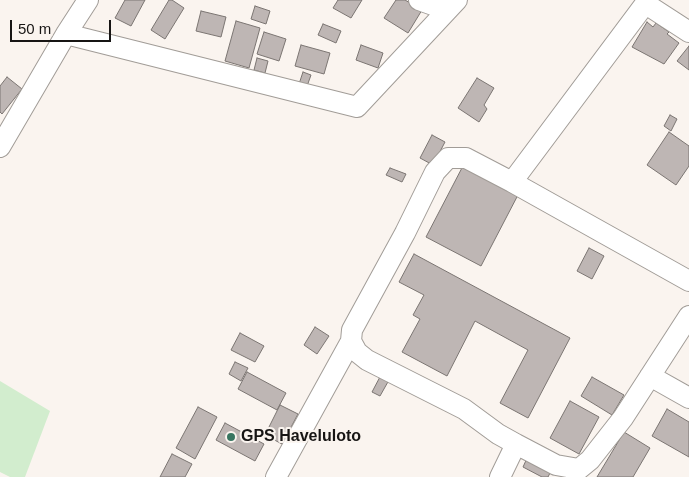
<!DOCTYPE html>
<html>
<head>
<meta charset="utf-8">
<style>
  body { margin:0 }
  #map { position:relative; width:689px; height:477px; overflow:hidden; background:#faf4ef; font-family:Helvetica,sans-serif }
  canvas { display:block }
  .scale { position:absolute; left:10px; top:20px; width:101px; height:22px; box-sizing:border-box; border:2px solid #171514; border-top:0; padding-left:6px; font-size:15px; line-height:18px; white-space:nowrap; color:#171514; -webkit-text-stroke:4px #faf4ef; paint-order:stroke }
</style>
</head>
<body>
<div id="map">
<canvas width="689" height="477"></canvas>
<div class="scale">50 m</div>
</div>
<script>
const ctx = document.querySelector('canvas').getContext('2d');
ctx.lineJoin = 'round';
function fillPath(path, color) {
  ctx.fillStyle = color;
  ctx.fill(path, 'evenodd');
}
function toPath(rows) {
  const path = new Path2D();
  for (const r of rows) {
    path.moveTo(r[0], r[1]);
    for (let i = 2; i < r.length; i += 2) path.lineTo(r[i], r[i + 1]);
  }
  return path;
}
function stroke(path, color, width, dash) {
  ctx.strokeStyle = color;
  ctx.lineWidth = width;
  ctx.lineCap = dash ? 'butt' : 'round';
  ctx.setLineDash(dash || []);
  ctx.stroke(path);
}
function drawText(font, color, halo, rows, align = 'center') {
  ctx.font = font + ' Helvetica,sans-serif';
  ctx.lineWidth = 4;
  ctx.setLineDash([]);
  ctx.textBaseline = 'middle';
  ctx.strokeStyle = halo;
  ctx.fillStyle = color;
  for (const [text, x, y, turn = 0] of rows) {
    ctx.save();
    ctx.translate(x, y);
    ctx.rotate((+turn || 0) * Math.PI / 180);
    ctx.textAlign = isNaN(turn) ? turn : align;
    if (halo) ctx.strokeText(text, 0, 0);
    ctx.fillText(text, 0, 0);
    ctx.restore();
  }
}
fillPath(toPath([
  [0,381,50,411,25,477,10,477,0,472]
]), '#d2edce');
const building = toPath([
  [125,0,145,0,131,26,115,18,125,0],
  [169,0,172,0,184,8,165,39,151,30,169,0],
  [338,0,362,0,351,18,333,8,338,0],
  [396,0,405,0,422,10,408,33,384,18,396,0],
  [255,6,270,11,266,24,251,19,255,6],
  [201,11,226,17,221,37,196,31,201,11],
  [236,21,260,28,249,68,225,61,236,21],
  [647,22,653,27,656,23,669,32,667,34,679,43,664,64,632,47,647,22],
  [323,24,341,31,336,43,318,35,323,24],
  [264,32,286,39,279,61,257,54,264,32],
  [301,45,330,53,324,74,295,66,301,45],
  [361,45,383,53,378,68,356,60,361,45],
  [689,46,689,70,677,61,689,46],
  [257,58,268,61,265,73,254,70,257,58],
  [303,72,311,75,306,89,298,87,303,72],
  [7,77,22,89,2,114,0,112,0,86,7,77],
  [477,78,494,88,484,105,487,109,479,122,458,108,477,78],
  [670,115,677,119,671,131,664,126,670,115],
  [669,132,689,146,689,166,676,185,647,165,669,132],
  [432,135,445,142,433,165,420,158,432,135],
  [464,164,519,193,481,266,426,237,464,164],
  [390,168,406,174,402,182,386,175,390,168],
  [589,248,604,256,592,279,577,271,589,248],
  [414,254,570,338,528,418,500,403,528,350,475,321,447,376,402,352,420,319,413,315,424,295,399,282,414,254],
  [315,327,329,336,317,354,304,345,315,327],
  [240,333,264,346,255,362,231,350,240,333],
  [235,362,248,368,241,381,229,374,235,362],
  [247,372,286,393,277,410,238,389,247,372],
  [381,375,389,380,380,396,372,392,381,375],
  [592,377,624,395,612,415,581,396,592,377],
  [570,401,599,417,579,454,550,438,570,401],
  [280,405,298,414,282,444,265,435,280,405],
  [198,407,217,417,195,459,176,448,198,407],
  [667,409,689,422,689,457,652,436,667,409],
  [225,423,264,444,255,461,216,440,225,423],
  [624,432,650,448,633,477,597,477,624,432],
  [172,454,192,464,185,477,160,477,172,454],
  [528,456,552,469,548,477,542,477,523,467,528,456]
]);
fillPath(building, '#beb6b4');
stroke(building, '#7b7572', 1);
const minor = toPath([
  [419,0,447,10],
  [646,4,689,32],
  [66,34,357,107,457,0],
  [0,147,66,34,88,0],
  [512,182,648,0],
  [650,376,689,398],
  [516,444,556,465,579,469,590,460,623,418,689,316],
  [276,477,351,341],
  [500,477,516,444,498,434,464,409,367,360,357,352,351,341,352,330,405,233,435,172,448,158,466,158,512,182,689,281]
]);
stroke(minor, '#a19c97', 22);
stroke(minor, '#fff', 20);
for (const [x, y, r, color] of [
  [231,437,5,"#387561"]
]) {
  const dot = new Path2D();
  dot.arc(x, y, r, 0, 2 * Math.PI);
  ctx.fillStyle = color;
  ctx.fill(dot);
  stroke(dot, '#faf4ef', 2);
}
drawText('bold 16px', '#171514', '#faf4ef', [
  ["GPS Haveluloto",241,437]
], 'left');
</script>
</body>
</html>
